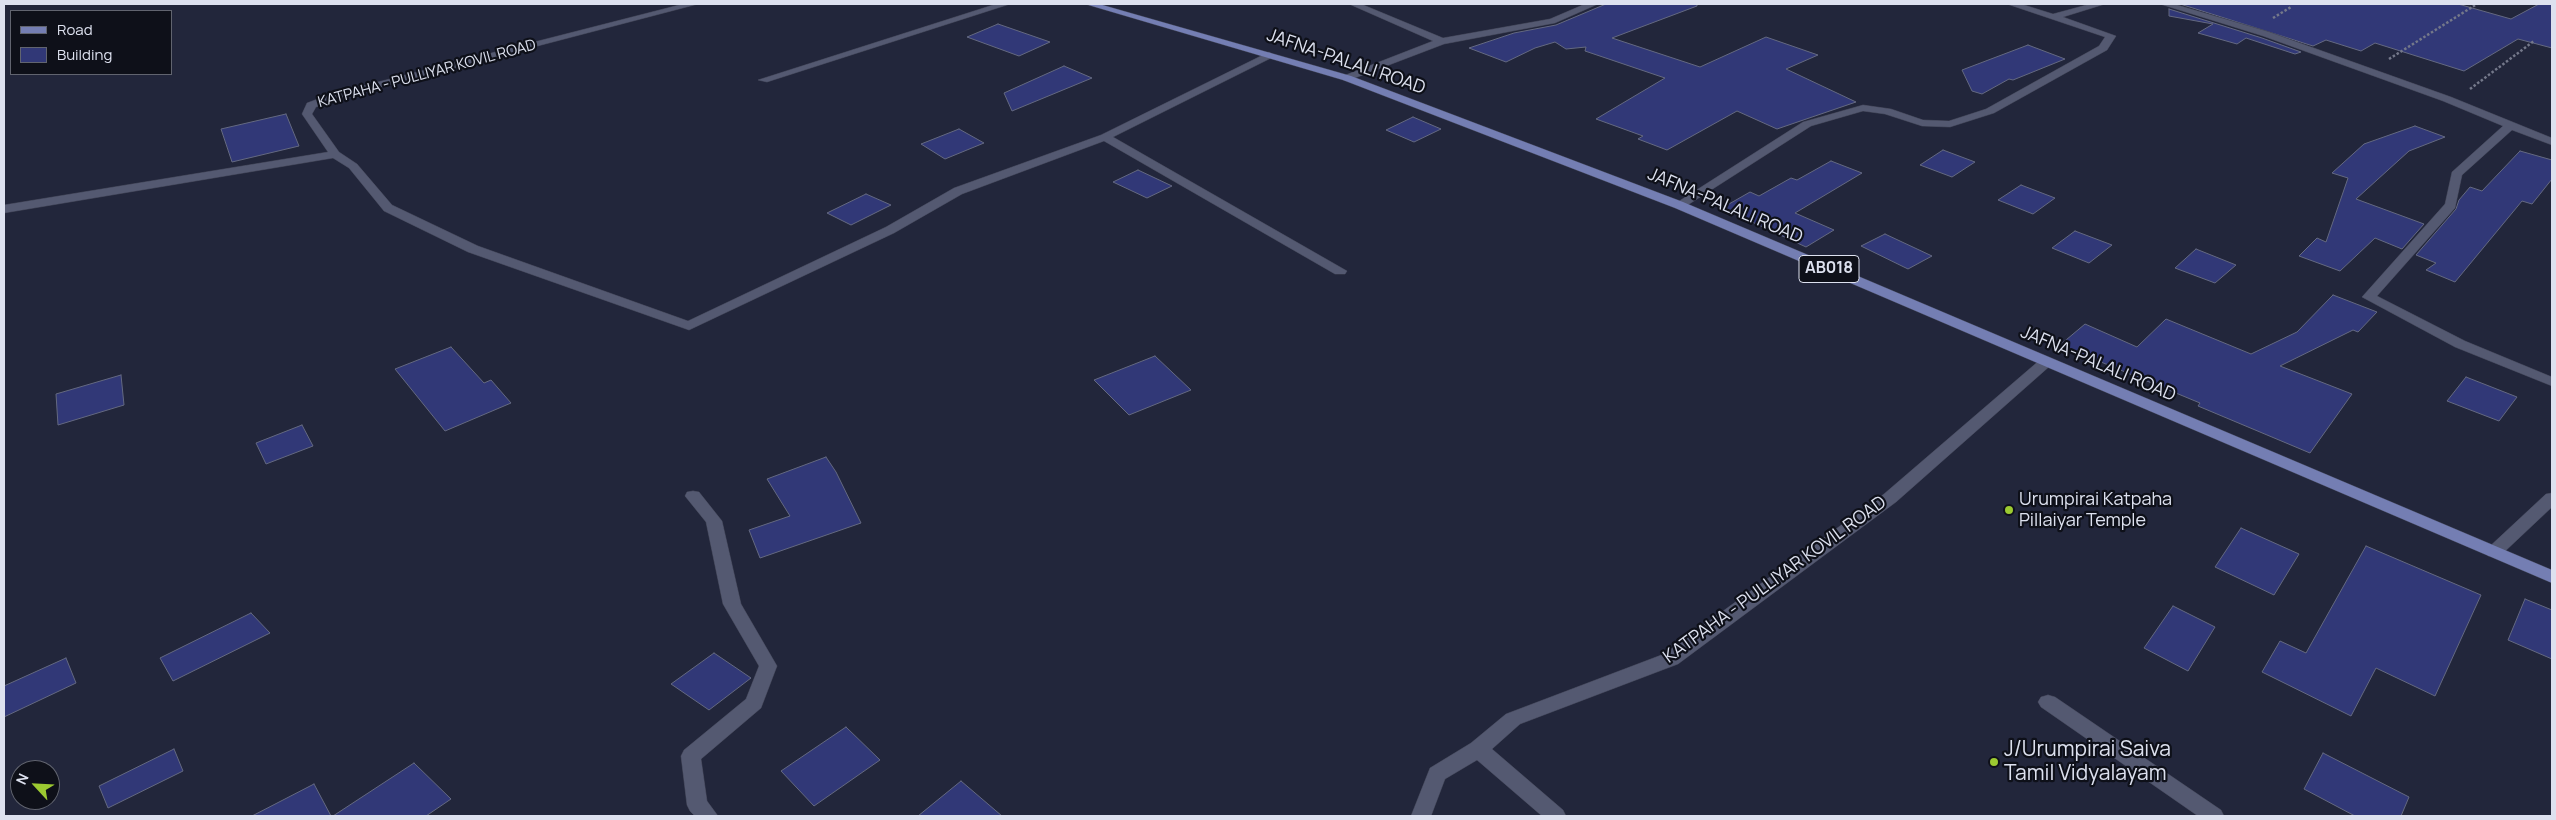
<!DOCTYPE html>
<html>
<head>
<meta charset="utf-8">
<style>
  body { margin:0 }
  #map { position:relative; width:2556px; height:820px; overflow:hidden; background:#22263b; font-family:Manrope,sans-serif }
  canvas { display:block }
  .frame { position:absolute; inset:0; border:5px solid #dde1ef; pointer-events:none }
  .legend { position:absolute; left:10px; top:10px; width:162px; height:65px; box-sizing:border-box; background:#0e1019; border:1px solid #61646f; margin:0; padding:6px 9px; list-style:none; font-size:15px; color:#dde1ef }
  .legend li { display:flex; align-items:center; gap:10px; height:25px }
  .legend b { width:25px; border:1px solid #61646f }
  .north { position:absolute; left:10px; top:760px; width:50px; height:50px; box-sizing:border-box; background:#0e1019; border:1px solid #61646f; border-radius:50%; rotate:295deg; font-size:14px; font-weight:700; line-height:20px; text-align:center; color:#dde1ef }
  .north::after { content:''; display:block; margin:auto; width:18px; height:22px; background:#9cca31; clip-path:polygon(50% 0,100% 100%,50% 72%,0 100%) }
</style>
</head>
<body>
<div id="map">
<canvas width="2556" height="820"></canvas>
<div class="frame"></div>
<ul class="legend">
<li><b style="height:6px;background:#747eb3"></b>Road</li>
<li><b style="height:14px;background:#313877"></b>Building</li>
</ul>
<div class="north">N</div>
</div>
<script>
const ctx = document.querySelector('canvas').getContext('2d');
ctx.lineJoin = 'round';
function fillPath(path, color) {
  ctx.fillStyle = color;
  ctx.fill(path, 'evenodd');
}
function toPath(rows) {
  const path = new Path2D();
  for (const r of rows) {
    path.moveTo(r[0], r[1]);
    for (let i = 2; i < r.length; i += 2) path.lineTo(r[i], r[i + 1]);
  }
  return path;
}
function stroke(path, color, width, dash) {
  ctx.strokeStyle = color;
  ctx.lineWidth = width;
  ctx.lineCap = dash ? 'butt' : 'round';
  ctx.setLineDash(dash || []);
  ctx.stroke(path);
}
function drawText(font, color, halo, rows, align = 'center') {
  ctx.font = font + ' Manrope,sans-serif';
  ctx.lineWidth = 4.5;
  ctx.setLineDash([]);
  ctx.textBaseline = 'middle';
  ctx.strokeStyle = halo;
  ctx.fillStyle = color;
  for (const [text, x, y, turn = 0] of rows) {
    ctx.save();
    ctx.translate(x, y);
    ctx.rotate((+turn || 0) * Math.PI / 180);
    ctx.textAlign = isNaN(turn) ? turn : align;
    if (halo) ctx.strokeText(text, 0, 0);
    ctx.fillText(text, 0, 0);
    ctx.restore();
  }
}
const building = toPath([
  [1606,4,1697,4,1697,6,1612,38,1700,67,1766,37,1818,55,1786,69,1856,102,1777,129,1737,111,1667,150,1638,139,1643,136,1596,119,1665,78,1585,51,1586,47,1566,49,1555,42,1535,48,1506,62,1469,48,1514,33,1556,25,1606,4],
  [2180,4,2458,4,2511,19,2539,4,2552,4,2552,48,2518,39,2464,71,2375,43,2361,51,2326,40,2313,46,2180,4],
  [2169,9,2262,38,2301,52,2295,54,2246,38,2237,44,2198,33,2213,24,2169,16,2169,9],
  [998,24,1050,42,1019,56,967,37,998,24],
  [2028,45,2065,59,2013,80,2009,79,1982,94,1972,91,1962,70,2028,45],
  [1064,66,1092,78,1012,111,1004,93,1064,66],
  [286,114,299,146,232,162,221,129,286,114],
  [1413,117,1441,129,1414,142,1386,130,1413,117],
  [2415,126,2445,137,2409,151,2356,199,2424,224,2402,249,2375,238,2340,271,2299,256,2317,238,2326,242,2348,178,2332,173,2364,144,2415,126],
  [959,129,984,143,945,159,921,144,959,129],
  [1943,150,1975,162,1952,177,1920,165,1943,150],
  [2520,151,2552,160,2552,179,2532,204,2522,201,2455,282,2426,270,2436,263,2416,255,2456,209,2459,200,2470,187,2482,191,2520,151],
  [1831,161,1862,173,1795,213,1834,230,1806,247,1722,208,1750,192,1759,196,1791,178,1797,180,1831,161],
  [1138,170,1172,186,1147,198,1113,182,1138,170],
  [2021,185,2055,198,2033,214,1998,200,2021,185],
  [866,194,891,205,851,225,827,213,866,194],
  [2075,231,2112,245,2089,263,2052,248,2075,231],
  [1885,234,1932,256,1908,269,1861,246,1885,234],
  [2196,249,2236,265,2215,283,2175,268,2196,249],
  [2333,295,2377,312,2358,332,2353,330,2280,366,2352,394,2310,453,2198,406,2200,403,2060,345,2085,324,2137,347,2166,319,2251,354,2297,332,2333,295],
  [451,347,484,383,491,380,511,403,445,431,395,369,451,347],
  [1155,356,1191,390,1129,415,1094,380,1155,356],
  [121,375,124,405,58,425,56,394,121,375],
  [2466,377,2517,397,2499,421,2447,401,2466,377],
  [302,425,313,446,266,464,256,443,302,425],
  [826,457,836,472,861,523,760,558,749,530,790,516,767,479,826,457],
  [2241,528,2299,554,2274,595,2215,567,2241,528],
  [2366,546,2481,595,2435,696,2376,668,2351,716,2262,672,2280,641,2306,653,2366,546],
  [2525,599,2552,610,2552,659,2508,640,2525,599],
  [2173,606,2215,627,2188,671,2144,648,2173,606],
  [251,613,270,633,173,681,160,658,251,613],
  [714,653,751,678,709,710,671,684,714,653],
  [66,658,76,683,4,717,4,686,66,658],
  [846,727,880,760,814,806,781,771,846,727],
  [174,749,183,771,108,808,99,786,174,749],
  [2323,753,2409,797,2401,816,2355,816,2304,789,2323,753],
  [414,763,451,799,426,816,333,816,414,763],
  [961,781,1002,816,918,816,961,781],
  [314,784,331,816,252,816,314,784]
]);
fillPath(building, '#313877');
stroke(building, '#646981', 1);
const minor = toPath([
  [683,4,698,4,339,98,316,107,312,114,339,152,357,164,392,205,478,246,688,321,886,227,954,188,1101,135,1269,52,1274,55,1273,57,1113,137,1347,271,1345,274,1335,274,1104,141,962,194,894,233,689,330,468,252,384,211,349,168,333,158,4,213,4,205,328,152,302,114,307,103,331,94,683,4],
  [996,4,1010,4,767,82,758,80,996,4],
  [1349,4,1361,4,1443,38,1550,19,1585,4,1598,4,1555,23,1444,44,1347,81,1343,80,1343,76,1433,41,1349,4],
  [2007,4,2021,4,2053,14,2090,4,2105,4,2063,17,2116,36,2107,50,1994,113,1950,127,1922,126,1885,114,1863,111,1811,126,1683,208,1679,209,1673,205,1803,122,1863,105,1891,109,1923,120,1949,121,1986,109,2099,46,2105,37,2007,4],
  [2160,4,2174,4,2269,32,2451,97,2552,138,2552,145,2512,130,2462,175,2455,208,2377,296,2465,341,2552,377,2552,386,2455,347,2362,297,2445,204,2452,172,2503,126,2443,101,2263,36,2160,4],
  [2046,358,2051,359,2053,362,2051,365,1896,502,1678,664,1520,724,1492,749,1563,810,1566,816,1542,816,1477,760,1445,779,1431,816,1411,816,1430,768,1471,743,1506,714,1664,654,1884,494,2041,359,2046,358],
  [693,491,699,492,722,521,741,604,777,666,761,708,701,759,707,801,718,816,695,816,690,811,687,805,681,756,684,750,746,699,759,666,723,604,706,522,685,496,687,492,693,491],
  [2552,493,2552,507,2500,556,2488,556,2486,552,2488,548,2546,494,2552,493],
  [2048,695,2055,697,2221,810,2224,816,2198,816,2041,707,2038,702,2041,697,2048,695]
]);
const primary = toPath([
  [1085,4,1099,4,1351,76,1683,202,2552,570,2552,583,1675,208,1343,80,1085,4]
]);
stroke(minor, '#3e4153', 1);
stroke(primary, '#3e4153', 1);
stroke(toPath([
  [2273,18,2291,7],
  [2389,59,2477,4],
  [2470,89,2534,41]
]), '#74788a', 2.5, [2.5, 2]);
fillPath(minor, '#545971');
fillPath(primary, '#747eb3');
for (const [x, y, r, color] of [
  [2009,510,5,"#9cca31"],
  [1994,762,5,"#9cca31"]
]) {
  const dot = new Path2D();
  dot.arc(x, y, r, 0, 2 * Math.PI);
  ctx.fillStyle = color;
  ctx.fill(dot);
  stroke(dot, '#0e1019', 2);
}
drawText('15px', '#dde1ef', '#0e1019', [
  ["KATPAHA - PULLIYAR KOVIL ROAD",427,74,-15]
]);
for (const [x, y, w] of [
  [1829,269,60]
]) {
  const box = new Path2D();
  box.roundRect(x - w / 2, y - 13.5, w, 27, 4);
  ctx.fillStyle = '#0e1019';
  ctx.fill(box);
  stroke(box, '#dde1ef', 1);
}
drawText('bold 16px', '#dde1ef', null, [
  ["AB018",1829,269]
]);
drawText('18px', '#dde1ef', '#0e1019', [
  ["JAFNA-PALALI ROAD",1346,62,19],
  ["JAFNA-PALALI ROAD",1725,206,23],
  ["JAFNA-PALALI ROAD",2098,364,23],
  ["KATPAHA - PULLIYAR KOVIL ROAD",1775,580,-36]
]);
drawText('18px', '#dde1ef', '#0e1019', [
  ["Urumpirai Katpaha",2019,500],
  ["Pillaiyar Temple",2019,521]
], 'left');
drawText('21px', '#dde1ef', '#0e1019', [
  ["J/Urumpirai Saiva",2004,750],
  ["Tamil Vidyalayam",2004,774]
], 'left');
</script>
</body>
</html>
